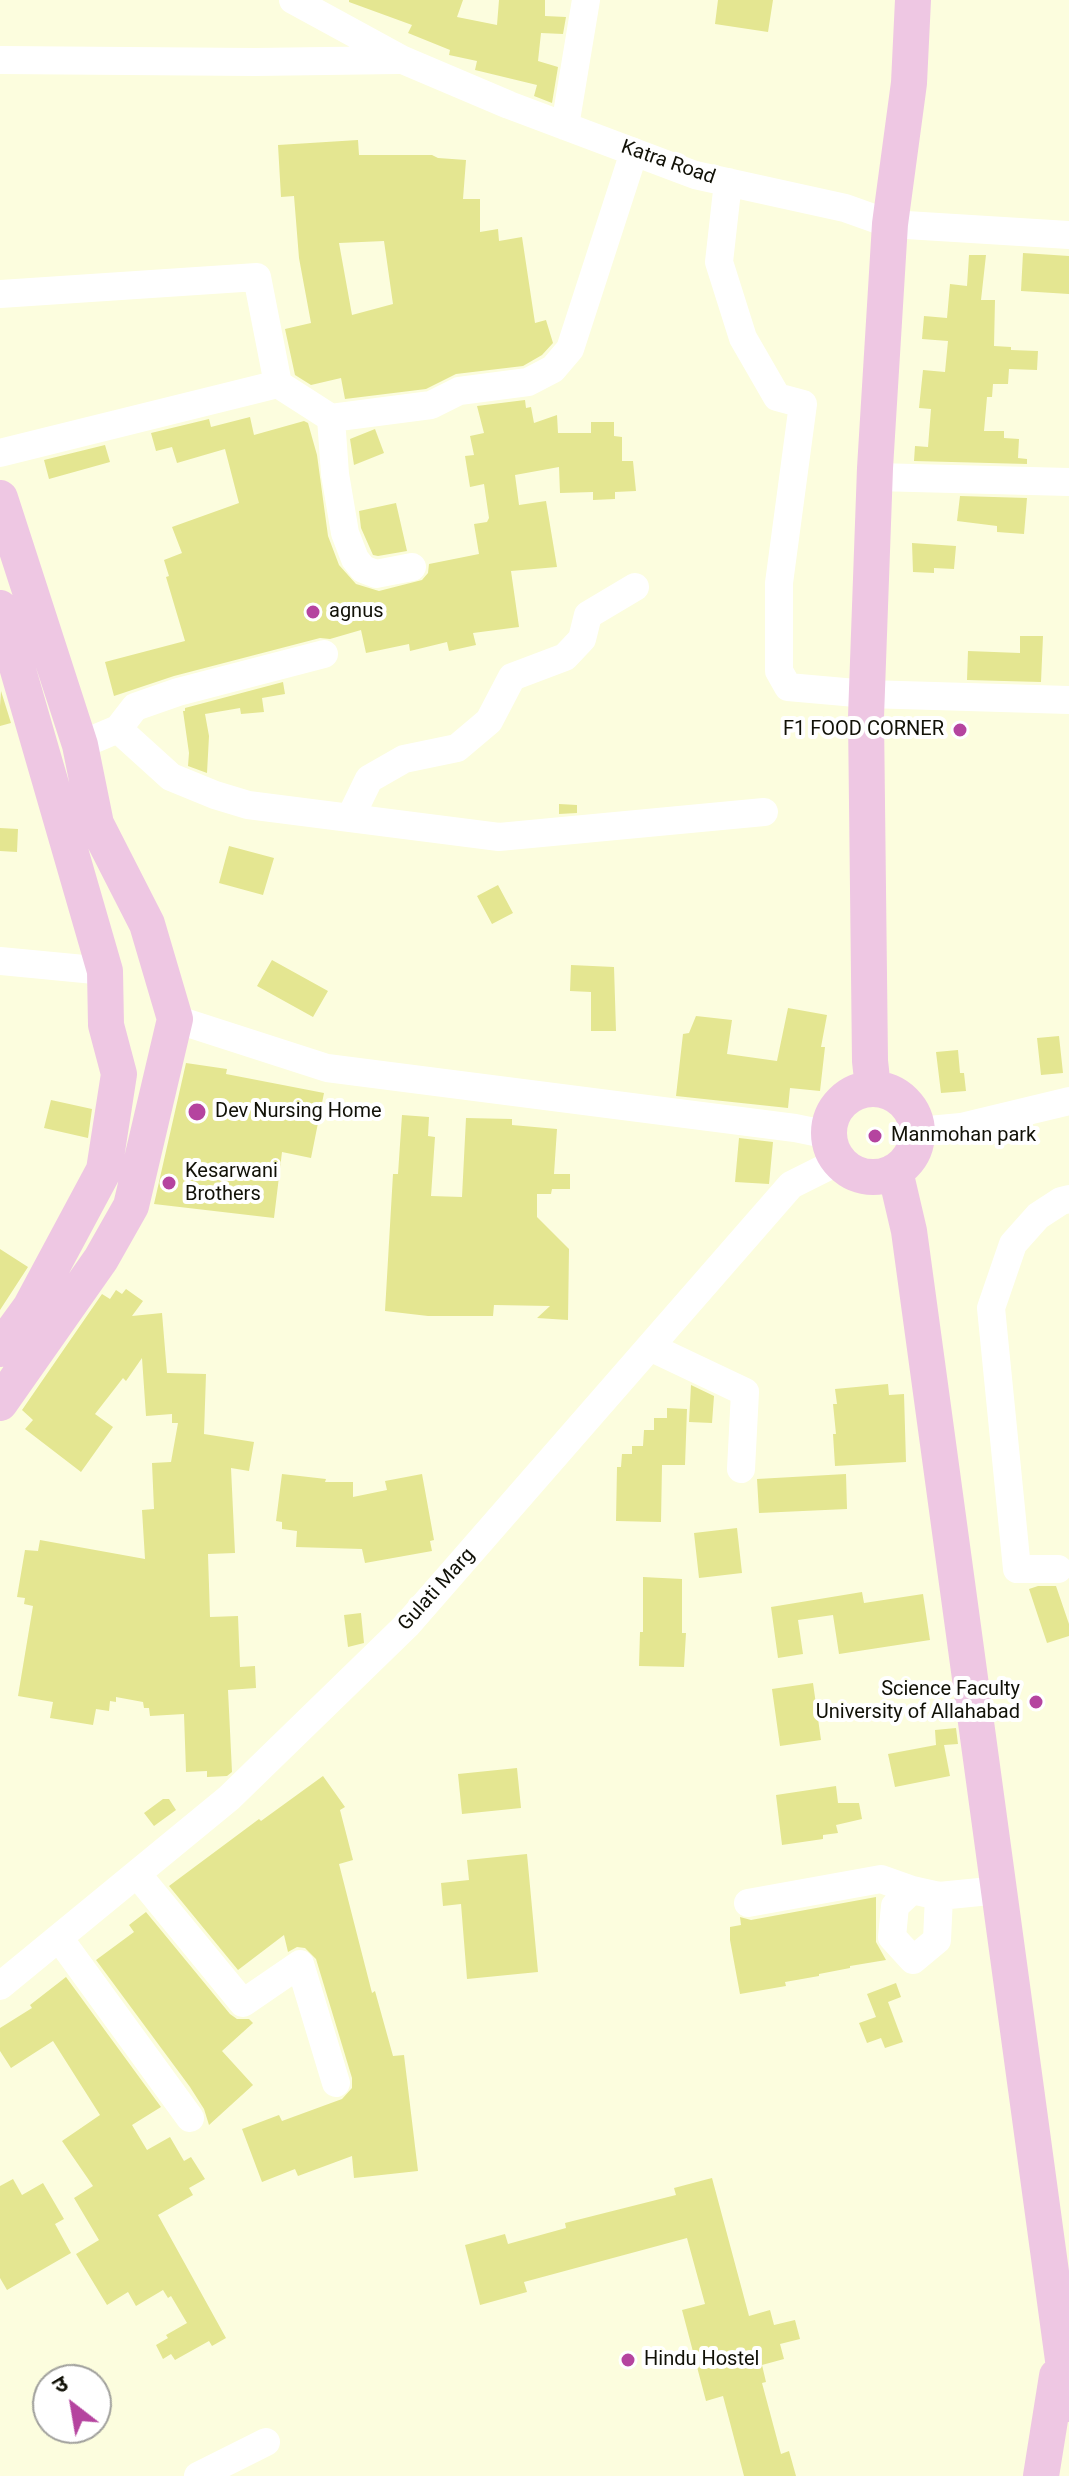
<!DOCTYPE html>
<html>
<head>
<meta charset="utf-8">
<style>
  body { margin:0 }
  #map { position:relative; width:1069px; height:2476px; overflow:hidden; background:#fcfdde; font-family:Roboto,"Noto Sans Devanagari",sans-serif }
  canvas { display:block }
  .north { position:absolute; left:32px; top:2364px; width:80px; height:80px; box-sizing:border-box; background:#fff; border:2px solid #a0a09c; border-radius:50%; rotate:329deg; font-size:22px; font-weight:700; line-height:32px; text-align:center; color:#111107 }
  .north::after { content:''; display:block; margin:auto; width:28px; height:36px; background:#b5449f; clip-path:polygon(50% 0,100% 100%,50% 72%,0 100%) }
</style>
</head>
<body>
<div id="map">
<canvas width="1069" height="2476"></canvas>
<div class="north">उ</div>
</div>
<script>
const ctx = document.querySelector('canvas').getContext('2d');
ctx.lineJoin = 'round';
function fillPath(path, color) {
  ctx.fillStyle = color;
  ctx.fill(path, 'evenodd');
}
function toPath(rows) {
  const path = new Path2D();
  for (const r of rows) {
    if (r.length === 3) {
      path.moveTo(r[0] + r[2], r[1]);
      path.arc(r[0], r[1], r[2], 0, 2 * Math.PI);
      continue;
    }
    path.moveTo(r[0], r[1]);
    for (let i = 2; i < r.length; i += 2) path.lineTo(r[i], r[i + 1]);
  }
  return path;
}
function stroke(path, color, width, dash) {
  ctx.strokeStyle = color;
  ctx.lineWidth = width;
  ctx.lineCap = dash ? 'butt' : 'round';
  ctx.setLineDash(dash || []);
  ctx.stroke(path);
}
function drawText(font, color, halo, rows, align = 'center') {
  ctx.font = font + ' Roboto,sans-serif';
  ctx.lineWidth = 8;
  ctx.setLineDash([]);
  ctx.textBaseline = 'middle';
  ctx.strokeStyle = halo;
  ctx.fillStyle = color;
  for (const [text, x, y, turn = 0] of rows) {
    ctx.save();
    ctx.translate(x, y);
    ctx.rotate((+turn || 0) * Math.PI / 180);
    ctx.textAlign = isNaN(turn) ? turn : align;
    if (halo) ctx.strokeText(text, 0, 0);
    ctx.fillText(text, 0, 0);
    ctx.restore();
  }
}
fillPath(toPath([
  [349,0,463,0,457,17,497,25,499,0,545,0,545,16,566,17,563,34,541,33,538,61,558,67,552,103,534,96,537,85,475,70,477,61,449,55,450,50,408,33,412,25,349,2],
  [718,0,773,0,768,32,715,24],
  [358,140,359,155,432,155,438,158,466,160,463,199,480,199,480,232,498,229,499,241,522,237,535,323,546,320,553,343,542,355,523,366,456,374,426,389,345,399,341,378,311,385,295,375,285,329,311,323,299,258,294,196,281,197,278,145],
  [384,241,393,304,352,315,339,243],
  [1023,253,1069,256,1069,294,1021,291],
  [969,255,986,255,981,300,995,300,994,346,1011,347,1011,350,1038,351,1037,370,1009,369,1008,384,993,384,992,397,987,397,984,431,1004,431,1004,438,1019,439,1018,458,1027,459,1027,464,914,461,915,446,928,447,931,409,919,408,923,370,945,372,948,341,922,339,924,316,947,318,950,284,967,286],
  [525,400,526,408,531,407,534,423,557,415,558,433,591,433,591,422,614,422,614,436,622,437,622,461,633,461,636,491,615,492,615,499,593,500,593,492,560,493,559,467,515,475,519,505,546,501,557,567,511,571,519,627,473,633,476,645,449,651,447,642,410,651,409,644,366,653,361,630,330,639,320,638,174,676,114,696,105,662,185,641,166,577,169,576,164,560,182,553,172,527,239,503,225,449,177,463,172,447,156,451,151,433,209,419,211,427,250,417,254,435,304,421,308,423,317,455,328,536,339,565,356,584,379,591,422,580,428,573,429,564,479,554,474,524,487,522,489,518,484,484,470,487,465,456,474,455,470,436,484,433,477,406],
  [375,429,384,453,354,465,350,439],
  [105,445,110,462,49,479,44,460],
  [960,496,1027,498,1024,534,997,532,997,526,957,521],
  [396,503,407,551,378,556,373,555,361,528,359,511],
  [912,543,956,546,954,569,934,568,934,573,913,572],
  [1020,636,1043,636,1041,682,967,680,968,651,1020,653],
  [283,682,285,694,262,698,264,712,241,714,240,708,205,714,209,736,207,773,188,766,189,753,183,711,185,711,185,708],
  [1,691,11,723,0,726,0,706],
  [559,804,577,805,577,813,559,814],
  [0,828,18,829,17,852,0,851],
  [229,846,274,858,263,895,219,883],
  [498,885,513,913,492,924,477,896],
  [272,960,328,991,313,1017,257,986],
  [571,965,614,967,616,1031,591,1031,591,992,570,991],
  [788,1008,827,1015,821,1047,825,1047,820,1091,790,1088,788,1108,676,1096,683,1034,689,1033,696,1016,732,1020,727,1054,777,1061],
  [1059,1036,1063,1073,1041,1075,1037,1038],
  [958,1050,960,1073,964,1073,966,1091,941,1093,936,1052],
  [186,1063,227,1069,226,1074,324,1093,311,1158,282,1152,274,1218,154,1204],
  [51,1100,92,1109,88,1138,44,1128],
  [402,1115,429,1117,428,1136,435,1137,431,1196,462,1197,466,1118,512,1119,512,1125,557,1129,554,1174,570,1174,570,1189,552,1189,551,1194,537,1194,537,1217,569,1249,568,1320,537,1318,550,1306,494,1305,493,1316,428,1316,385,1311,393,1174,398,1174],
  [739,1138,773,1142,769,1184,735,1182],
  [0,1249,28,1267,0,1310],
  [126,1289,143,1301,132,1316,162,1313,167,1373,206,1374,204,1434,254,1442,249,1471,231,1468,235,1553,208,1554,210,1617,238,1616,240,1667,255,1666,256,1688,228,1690,232,1772,227,1776,207,1777,207,1771,186,1772,184,1714,150,1716,149,1708,144,1708,143,1702,116,1697,116,1702,110,1701,109,1711,96,1709,93,1725,50,1718,53,1702,18,1696,33,1606,24,1604,25,1598,17,1597,25,1550,38,1551,40,1540,145,1559,142,1510,154,1509,152,1463,171,1462,178,1423,172,1423,172,1414,146,1416,142,1358,126,1381,123,1378,95,1414,113,1427,81,1472,25,1429,33,1420,22,1410,102,1294,110,1299,116,1290,122,1294],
  [888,1384,889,1395,904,1394,906,1462,835,1466,833,1434,836,1434,833,1404,837,1404,835,1389],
  [691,1385,714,1396,712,1423,689,1422],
  [667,1408,687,1409,685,1465,662,1465,661,1522,616,1521,617,1467,621,1467,622,1454,632,1454,632,1446,643,1446,644,1430,654,1430,654,1418,667,1418],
  [282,1474,326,1479,325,1482,353,1482,353,1497,387,1490,385,1481,422,1474,434,1540,430,1541,432,1551,365,1563,362,1549,296,1547,297,1531,282,1529,282,1522,276,1521],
  [846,1474,847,1509,759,1513,757,1479],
  [737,1528,742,1573,699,1578,694,1533],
  [643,1577,682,1579,682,1633,686,1633,684,1667,639,1666,640,1632,643,1632],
  [1038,1586,1056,1586,1069,1624,1069,1636,1047,1643,1029,1589],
  [862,1592,864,1603,923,1594,930,1640,839,1654,833,1615,798,1620,803,1654,778,1658,771,1607],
  [361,1613,364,1643,348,1647,344,1615],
  [813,1683,821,1740,780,1746,772,1689],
  [956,1728,958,1744,944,1745,950,1776,895,1787,888,1754,936,1745,935,1730],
  [517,1768,521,1808,462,1814,458,1774],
  [323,1776,345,1807,340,1810,353,1860,339,1864,372,1993,375,1991,393,2056,404,2055,418,2171,354,2178,352,2156,298,2176,295,2169,262,2182,242,2129,279,2115,282,2121,342,2099,352,2088,352,2078,316,1959,305,1948,297,1947,288,1952,284,1935,238,1970,169,1886,259,1819,261,1821],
  [836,1786,838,1803,859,1803,862,1819,836,1825,838,1833,823,1835,823,1839,782,1845,776,1795],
  [163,1799,169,1799,176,1810,154,1826,144,1813],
  [527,1854,538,1972,467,1979,461,1904,443,1906,441,1883,469,1880,467,1860],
  [876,1897,876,1942,886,1960,850,1966,850,1968,819,1974,819,1976,785,1982,786,1986,740,1994,730,1940,730,1927,741,1925,740,1917,751,1920],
  [146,1912,230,2014,237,2019,249,2019,253,2023,222,2051,253,2085,209,2125,204,2109,190,2087,96,1960,134,1932,129,1925],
  [66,1977,161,2107,132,2125,147,2150,170,2137,184,2161,191,2157,205,2179,189,2188,193,2195,158,2215,226,2338,212,2346,209,2341,175,2360,171,2354,163,2359,156,2345,168,2338,166,2335,187,2323,171,2296,168,2298,163,2290,136,2306,128,2292,107,2305,76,2254,99,2240,74,2198,93,2186,62,2141,100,2115,53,2041,11,2068,0,2051,0,2028,32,2008,30,2005],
  [896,1983,901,1997,888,2002,903,2042,885,2048,881,2038,867,2043,859,2023,876,2017,867,1994],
  [712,2178,749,2316,770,2310,774,2325,795,2320,800,2339,780,2344,784,2359,762,2365,766,2382,762,2383,781,2454,789,2451,796,2476,744,2476,723,2396,706,2401,682,2310,705,2304,687,2238,524,2282,527,2292,480,2305,465,2245,505,2234,508,2244,566,2228,565,2223,676,2195,674,2188],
  [13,2179,22,2195,43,2183,64,2219,55,2224,71,2253,7,2290,0,2278,0,2186]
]), '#e4e691');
stroke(toPath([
  [293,0,403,60,509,105,695,175,845,208,890,224,1069,235],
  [0,60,255,62,398,60],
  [565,126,586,0],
  [728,182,719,262,743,338,777,397,803,404,779,583,779,671,788,687,867,694,1069,700],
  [0,294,257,277,278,384,0,453],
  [278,384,331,418,431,405,459,391,528,382,553,369,570,349,634,152],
  [331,418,335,474,345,533,355,559,363,569,376,574,412,567],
  [875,477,1069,482],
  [118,729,171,777,215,795,248,805,499,837,764,812],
  [80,745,118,729,135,707,178,692,324,654],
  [350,818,369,779,404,759,457,748,489,721,512,677,565,657,582,639,588,615,635,587],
  [0,961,105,971],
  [175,1019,327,1068,795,1128,829,1135],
  [918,1131,961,1127,1069,1101],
  [650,1347,745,1392,741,1469],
  [1058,1569,1017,1569,991,1308,1013,1244,1038,1216,1061,1201,1069,1199],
  [137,1874,243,2003,300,1964,336,2083],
  [912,1890,895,1906,892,1937,913,1960,937,1940,939,1896],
  [748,1903,881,1879,912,1890,939,1896,1000,1890],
  [59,1938,190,2118],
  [0,1986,229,1798,407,1625,791,1185,839,1161],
  [198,2476,266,2442]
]), '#fff', 28);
stroke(toPath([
  [0,498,80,745,96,824,147,924,175,1019,131,1206,101,1259,0,1403],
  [0,608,105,971,106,1025,119,1074,104,1170,30,1308,0,1349],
  [873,1088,870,1061,866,717,875,468,890,224,909,83,913,0],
  [873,1133,44],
  [895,1171,909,1231,1069,2404],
  [1041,2476,1057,2376]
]), '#eec7e3', 36);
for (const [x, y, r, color] of [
  [313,612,8,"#b5449f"],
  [960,730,8,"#b5449f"],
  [197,1112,10,"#b5449f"],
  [875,1136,8,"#b5449f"],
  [169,1183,8,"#b5449f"],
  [1036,1702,8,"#b5449f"],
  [628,2360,8,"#b5449f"]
]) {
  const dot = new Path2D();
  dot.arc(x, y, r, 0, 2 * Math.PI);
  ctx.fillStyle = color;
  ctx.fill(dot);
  stroke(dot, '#fff', 3);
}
drawText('20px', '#111107', '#fff', [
  ["Katra Road",668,163,19],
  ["Gulati Marg",437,1590,-48]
]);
drawText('20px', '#111107', '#fff', [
  ["agnus",329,612],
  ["F1 FOOD CORNER",944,730,"right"],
  ["Dev Nursing Home",215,1112],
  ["Manmohan park",891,1136],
  ["Kesarwani",185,1172],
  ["Brothers",185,1195],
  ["Science Faculty",1020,1690,"right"],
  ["University of Allahabad",1020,1713,"right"],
  ["Hindu Hostel",644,2360]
], 'left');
</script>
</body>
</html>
